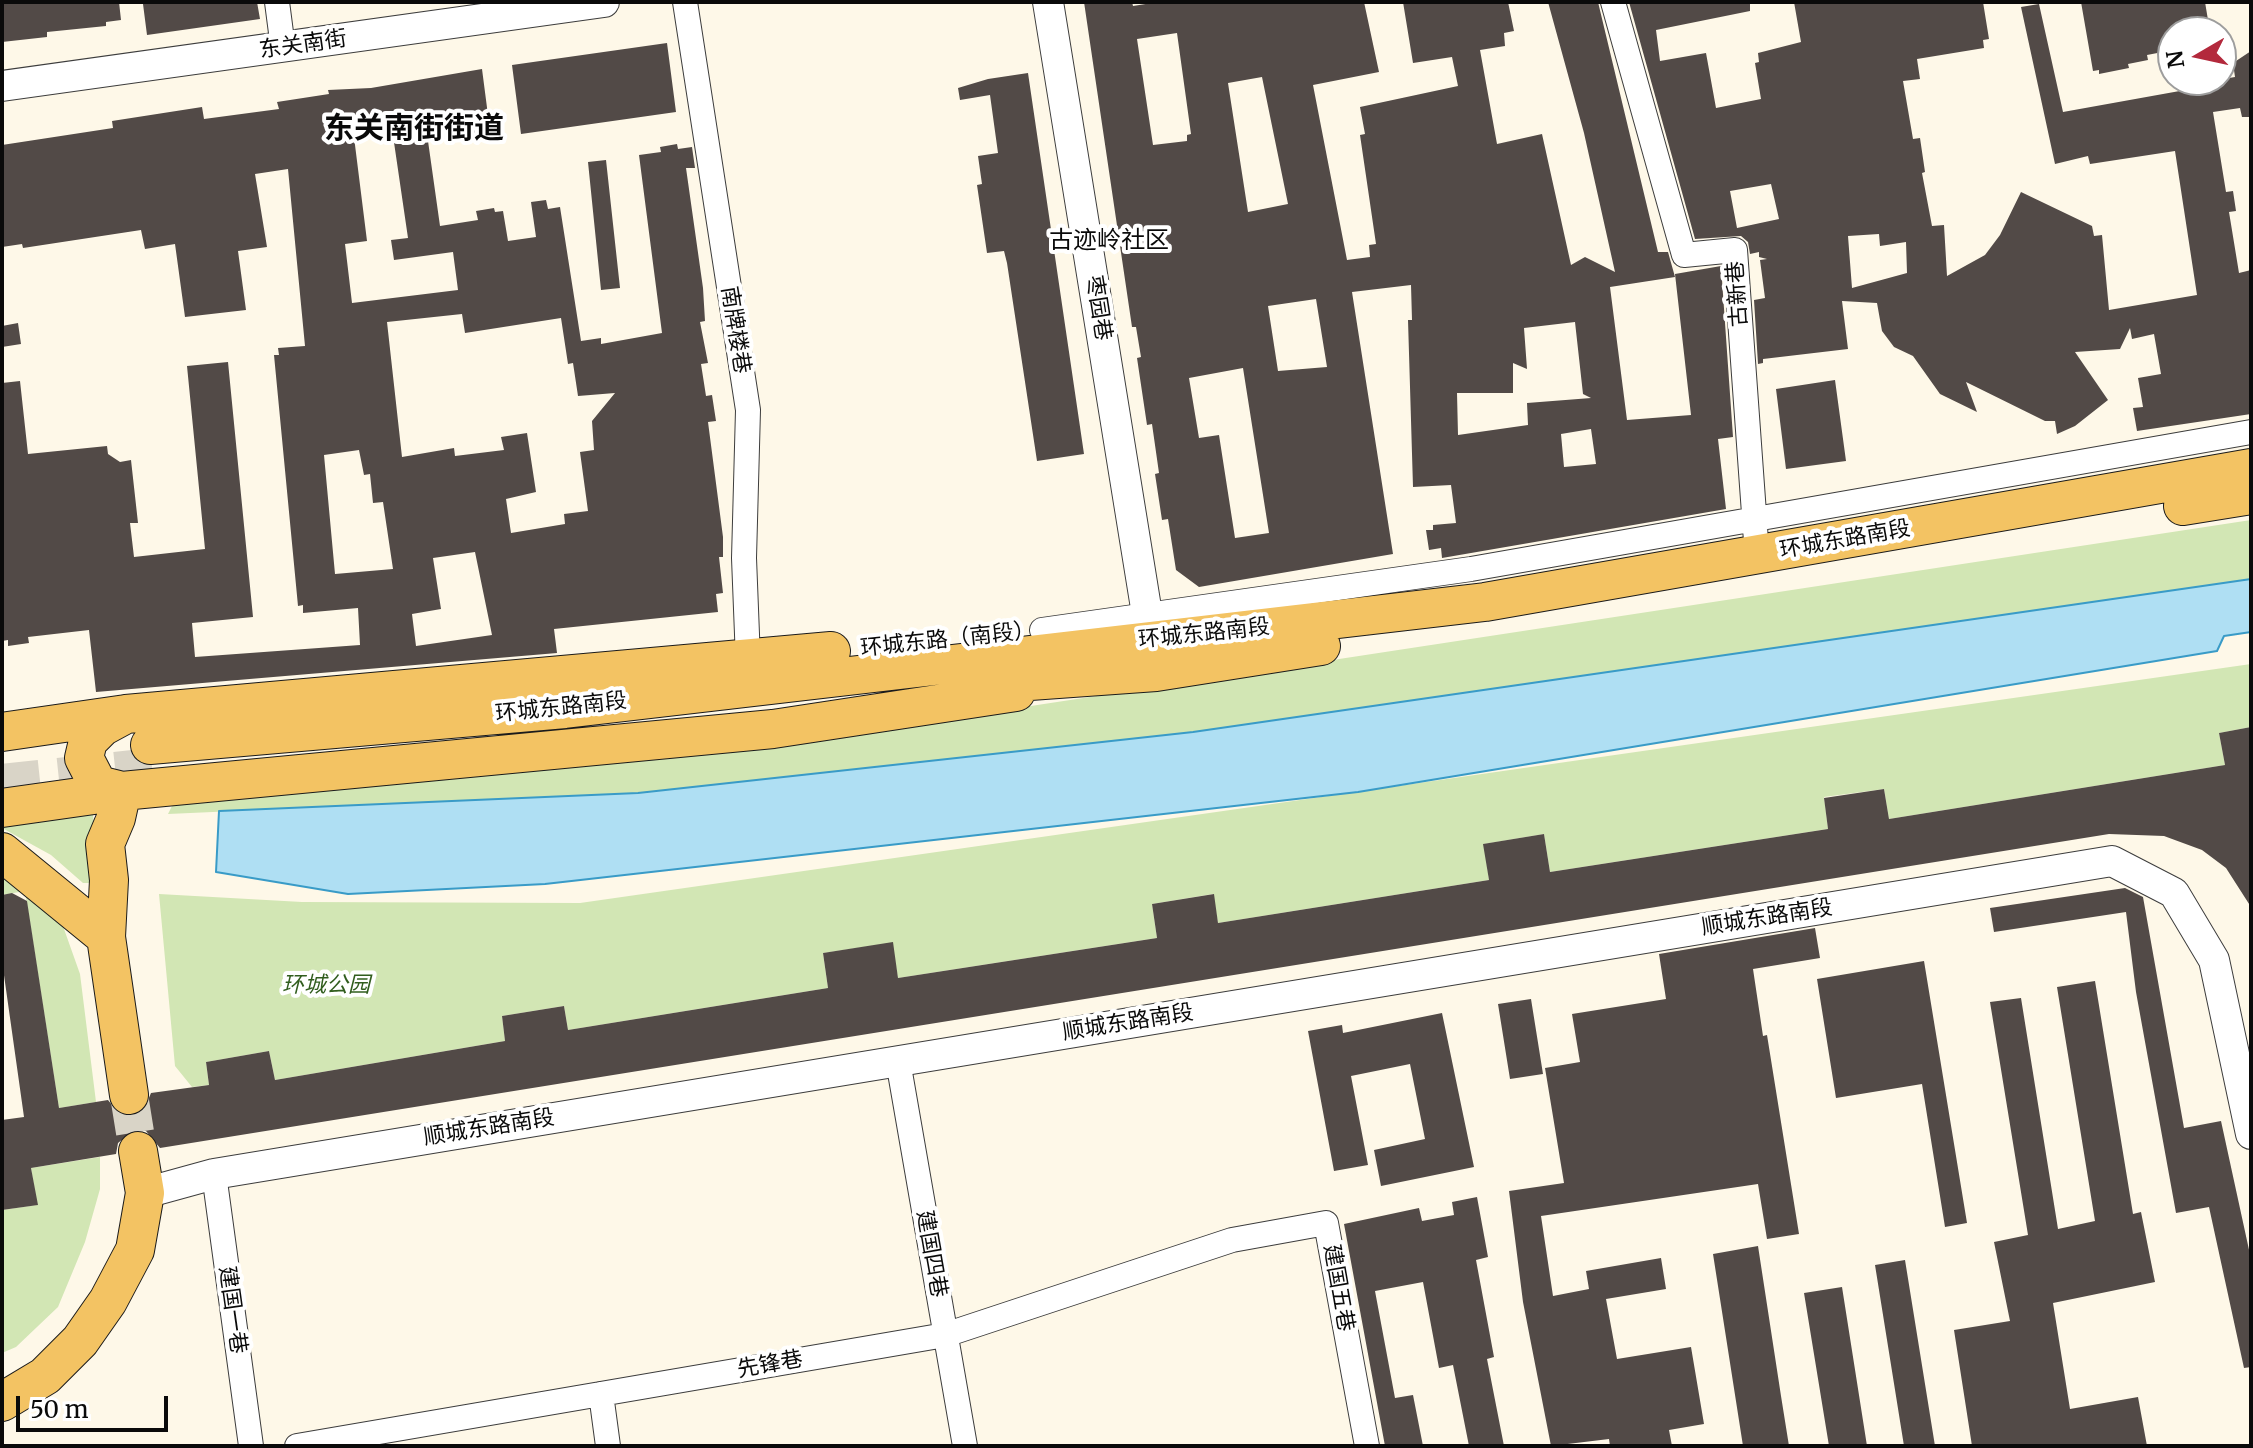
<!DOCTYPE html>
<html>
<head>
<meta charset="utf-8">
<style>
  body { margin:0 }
  #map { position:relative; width:2253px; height:1448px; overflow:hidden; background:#fef8e8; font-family:Merriweather,serif }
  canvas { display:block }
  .frame { position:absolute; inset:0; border:4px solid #0a0a0a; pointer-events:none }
  .north { position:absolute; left:2157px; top:16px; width:80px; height:80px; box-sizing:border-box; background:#fff; border:2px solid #9d9d9d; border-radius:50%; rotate:261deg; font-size:22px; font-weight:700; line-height:32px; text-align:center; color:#0a0a0a }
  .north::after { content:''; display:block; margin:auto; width:28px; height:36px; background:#b3293c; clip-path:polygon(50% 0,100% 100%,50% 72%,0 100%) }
  .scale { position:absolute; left:16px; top:1396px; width:152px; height:36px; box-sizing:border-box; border:4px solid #0a0a0a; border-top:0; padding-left:10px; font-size:24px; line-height:28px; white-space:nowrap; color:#0a0a0a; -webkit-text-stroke:6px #fff; paint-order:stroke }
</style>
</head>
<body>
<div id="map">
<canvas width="2253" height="1448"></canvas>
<div class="frame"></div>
<div class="north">N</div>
<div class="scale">50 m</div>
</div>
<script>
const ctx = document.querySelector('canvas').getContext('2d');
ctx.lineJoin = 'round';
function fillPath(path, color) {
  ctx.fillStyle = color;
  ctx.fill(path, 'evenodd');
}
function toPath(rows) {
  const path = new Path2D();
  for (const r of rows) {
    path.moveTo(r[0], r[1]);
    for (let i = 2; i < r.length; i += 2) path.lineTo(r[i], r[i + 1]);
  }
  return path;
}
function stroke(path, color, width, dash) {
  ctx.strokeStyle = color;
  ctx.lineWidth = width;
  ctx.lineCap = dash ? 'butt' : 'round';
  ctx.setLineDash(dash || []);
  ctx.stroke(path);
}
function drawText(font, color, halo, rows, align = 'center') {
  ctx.font = font + ' Merriweather,"Noto Sans SC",serif';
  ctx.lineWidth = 8;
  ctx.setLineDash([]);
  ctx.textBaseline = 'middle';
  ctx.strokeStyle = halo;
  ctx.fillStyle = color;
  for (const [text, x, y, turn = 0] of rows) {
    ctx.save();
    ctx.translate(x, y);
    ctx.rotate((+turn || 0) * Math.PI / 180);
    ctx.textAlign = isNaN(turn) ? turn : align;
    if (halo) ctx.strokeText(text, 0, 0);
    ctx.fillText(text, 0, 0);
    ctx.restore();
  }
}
fillPath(toPath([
  [2251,520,2251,579,1193,732,638,793,168,814,181,788,775,745],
  [2251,664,2251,727,2219,733,2225,765,1889,819,1884,789,1824,797,1828,829,1550,872,1544,834,1484,844,1489,880,1218,923,1213,894,1152,904,1157,938,898,978,892,943,823,953,828,988,568,1030,564,1006,502,1016,505,1041,275,1080,269,1051,206,1062,209,1085,192,1087,175,1066,159,894,302,902,580,903],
  [93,815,100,882,93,883,83,883,51,855,2,828,2,822],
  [2,867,53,898,80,974,96,1102,59,1108,25,891,2,895],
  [100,1157,100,1189,85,1242,58,1307,16,1347,2,1353,2,1210,37,1205,31,1168]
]), '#d2e6b4');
const water = toPath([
  [2251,579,2251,632,2224,636,2217,651,1358,792,545,884,348,894,216,872,219,811,638,793,1193,732,2251,579]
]);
fillPath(water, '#afdff3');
stroke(water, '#399bc7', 2);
fillPath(toPath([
  [2,2,119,2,121,20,106,22,106,26,47,32,47,37,2,42],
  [157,2,257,2,260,19,147,35,143,4],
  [1084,2,1132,2,1133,6,1158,2,1364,2,1379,72,1313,85,1347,260,1370,257,1369,245,1376,244,1360,135,1365,134,1360,107,1458,86,1452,57,1413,63,1403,2,1508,2,1514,31,1504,33,1505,46,1480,50,1497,144,1542,134,1571,265,1585,257,1615,272,1584,133,1548,2,1598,2,1658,252,1668,252,1675,277,1610,287,1627,420,1691,415,1675,274,1721,266,1733,437,1718,439,1726,509,1442,558,1441,548,1429,550,1426,530,1433,530,1433,525,1456,523,1451,485,1413,487,1408,320,1412,320,1411,285,1352,292,1393,554,1199,587,1176,570,1168,519,1162,520,1155,474,1159,473,1152,424,1147,425,1137,358,1141,357,1136,327,1132,327],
  [1177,33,1191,134,1187,135,1187,141,1153,145,1137,39],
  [1262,77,1288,204,1248,212,1228,83],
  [1316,299,1327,367,1278,371,1268,306],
  [1575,322,1583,394,1591,398,1527,403,1528,425,1458,435,1457,393,1513,393,1513,363,1527,369,1524,328],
  [1243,368,1269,533,1235,538,1219,435,1199,438,1189,378],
  [1591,429,1596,464,1564,467,1561,434],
  [1629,2,1750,2,1750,11,1656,30,1660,61,1706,53,1716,108,1761,99,1755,63,1759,62,1758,53,1801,42,1794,2,1983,2,1989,39,1983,40,1984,48,1917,59,1920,79,1903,81,1913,139,1920,138,1925,172,1922,173,1932,226,1944,225,1947,276,1985,255,2000,235,2021,192,2092,226,2094,236,2102,235,2109,310,2197,295,2175,151,2090,164,2088,156,2055,164,2021,7,2039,4,2063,112,2213,85,2217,80,2235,77,2233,63,2251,51,2251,117,2242,117,2240,108,2213,112,2226,192,2233,191,2236,211,2229,212,2239,273,2251,270,2251,414,2137,431,2133,408,2143,407,2138,378,2161,374,2154,334,2132,339,2130,328,2120,349,2075,352,2108,400,2075,426,2057,434,2055,421,2045,421,1966,382,1977,412,1940,394,1913,356,1894,347,1882,331,1877,303,1842,301,1848,349,1763,359,1763,363,1758,364,1754,300,1765,298,1760,260,1767,259,1759,257,1759,252,1750,254,1748,242,1741,236,1695,239],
  [1771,184,1779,219,1737,228,1730,191],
  [1879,234,1880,246,1906,242,1907,273,1852,288,1848,236],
  [2081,2,2205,2,2210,32,2173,32,2173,50,2147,55,2148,60,2128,64,2129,68,2099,74,2099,70,2093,71],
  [667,43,676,112,521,134,512,65],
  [482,69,489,123,481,125,482,133,428,141,440,226,478,220,476,211,494,208,495,212,503,211,508,241,536,237,531,202,546,200,548,209,560,207,581,341,601,338,601,344,662,333,639,155,661,152,660,147,677,144,678,149,692,147,695,168,686,168,703,288,705,321,700,322,708,363,701,364,706,396,712,395,716,421,708,422,723,537,723,557,719,557,723,593,716,594,718,612,554,629,557,653,96,692,89,630,28,637,29,643,8,646,8,640,2,641,2,383,20,381,28,454,107,446,108,454,120,462,131,460,138,523,130,523,134,557,205,549,187,366,228,362,253,617,192,623,195,657,360,645,358,608,303,613,303,605,298,606,274,355,279,355,278,348,305,346,288,169,255,174,267,247,238,251,246,310,185,317,175,244,145,249,141,230,23,248,22,244,2,247,2,145,113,128,112,121,202,107,204,119,279,109,277,102,329,94,328,90,371,88],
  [390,115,408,238,391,240,394,260,453,252,458,290,352,303,345,244,367,241,352,121],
  [462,314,465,333,561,318,568,364,573,363,578,396,615,393,592,421,594,450,580,452,588,511,564,514,565,524,511,533,506,499,536,492,527,433,501,437,504,450,455,456,454,448,402,457,387,322],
  [359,450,364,475,370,474,373,503,383,502,393,569,335,574,324,455],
  [475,552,492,635,416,646,412,614,441,609,433,558],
  [1028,73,1084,454,1037,461,1007,263,1004,251,987,253,977,185,982,184,978,156,998,153,990,95,960,100,958,88,988,79],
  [606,160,620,288,601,290,588,162],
  [18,323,21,344,2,347,2,326],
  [1835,380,1846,461,1786,469,1776,389],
  [2251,727,2251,907,2226,868,2202,850,2164,836,2109,834,160,1148,146,1131,134,1130,118,1143,116,1154,31,1168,38,1205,2,1210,2,1120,24,1117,2,961,2,895,12,893,27,901,59,1108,108,1100,120,1115,131,1117,143,1112,151,1093,209,1085,206,1062,269,1051,275,1080,505,1041,502,1016,564,1006,568,1030,828,988,823,953,893,942,898,978,1157,938,1152,904,1214,894,1218,923,1489,880,1483,844,1544,834,1550,872,1828,829,1824,798,1884,789,1889,819,2225,765,2219,733],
  [2125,888,2143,897,2184,1128,2221,1121,2251,1259,2251,1367,2244,1368,2209,1207,2176,1213,2136,992,2126,912,1994,932,1990,908],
  [1815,928,1820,958,1753,969,1763,1036,1767,1035,1799,1234,1767,1239,1758,1184,1541,1216,1553,1296,1589,1289,1586,1271,1661,1258,1666,1289,1606,1299,1617,1359,1691,1347,1704,1424,1669,1430,1672,1446,1610,1446,1609,1439,1551,1446,1523,1302,1509,1191,1564,1183,1545,1068,1580,1062,1572,1014,1666,999,1659,954],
  [1924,961,1967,1223,1945,1227,1922,1084,1836,1098,1817,979],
  [2095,981,2133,1214,2141,1212,2155,1282,2053,1303,2070,1409,2138,1397,2147,1446,1972,1446,1954,1330,2010,1321,1994,1242,2028,1235,1990,1002,2021,998,2058,1229,2095,1221,2057,987],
  [1531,999,1543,1074,1510,1079,1498,1004],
  [1442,1013,1474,1167,1381,1186,1374,1150,1425,1139,1410,1064,1351,1076,1368,1165,1334,1171,1308,1031,1342,1025,1343,1033],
  [1477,1197,1488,1257,1476,1260,1494,1357,1487,1359,1504,1446,1469,1446,1453,1365,1439,1368,1423,1282,1375,1291,1395,1398,1413,1395,1423,1446,1385,1446,1344,1224,1419,1208,1422,1221,1454,1215,1452,1202],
  [1758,1246,1781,1396,1789,1446,1743,1446,1713,1254],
  [1905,1260,1935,1446,1904,1446,1875,1265],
  [1842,1287,1867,1446,1829,1446,1804,1293]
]), '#524a47');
stroke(toPath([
  [2,783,152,767],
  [129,1095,138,1151]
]), '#d9d4c7', 38, [38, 19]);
const minor = toPath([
  [277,2,283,48],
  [685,2,748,410,744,558,748,660],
  [1613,2,1684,255,1735,250,1757,555],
  [1042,630,1471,569,2251,432],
  [898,1061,965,1446],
  [214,1174,251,1446],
  [601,1394,608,1446],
  [297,1446,945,1335,1232,1240,1326,1223,1367,1446]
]);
const tertiary = toPath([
  [1048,2,1147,614],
  [2,86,604,2],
  [145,1193,214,1174,2112,861,2174,893,2214,960,2251,1134]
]);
const primary = toPath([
  [2183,506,2251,495],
  [988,684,1156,672,1321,646],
  [2,732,126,714,831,651],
  [150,745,565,709,1485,602,2251,468],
  [122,791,98,785,84,758,88,741,102,727,126,714],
  [2,808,122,791],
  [2,852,106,937],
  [129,1095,106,937,109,880,105,844,116,818,122,791,773,729,1016,692],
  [2,1402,45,1376,80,1341,108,1301,135,1250,145,1193,138,1151]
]);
stroke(minor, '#3d3d3d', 26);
stroke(tertiary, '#3d3d3d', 32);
stroke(primary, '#1b1b1b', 40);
stroke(minor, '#fff', 24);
stroke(tertiary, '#fff', 30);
stroke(primary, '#f3c363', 38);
drawText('22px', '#0a0a0a', '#fff', [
  ["东关南街",303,45,-8],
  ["古新巷",1738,294,-94],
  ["枣园巷",1098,308,81],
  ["南牌楼巷",735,330,81],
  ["环城东路南段",1845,540,-10],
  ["环城东路南段",1204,634,-6],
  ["环城东路（南段）",948,640,-6],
  ["环城东路南段",561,708,-6],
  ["顺城东路南段",1767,918,-9],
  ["顺城东路南段",1128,1023,-9],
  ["顺城东路南段",489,1128,-9],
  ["建国四巷",931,1254,80],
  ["建国五巷",1338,1288,80],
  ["建国一巷",232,1310,82],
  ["先锋巷",770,1365,-10]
]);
drawText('italic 22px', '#315d1e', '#fff', [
  ["环城公园",326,986]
]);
drawText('24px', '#0a0a0a', '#fff', [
  ["古迹岭社区",1109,241]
]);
drawText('bold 30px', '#0a0a0a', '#fff', [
  ["东关南街街道",414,130]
]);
</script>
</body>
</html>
